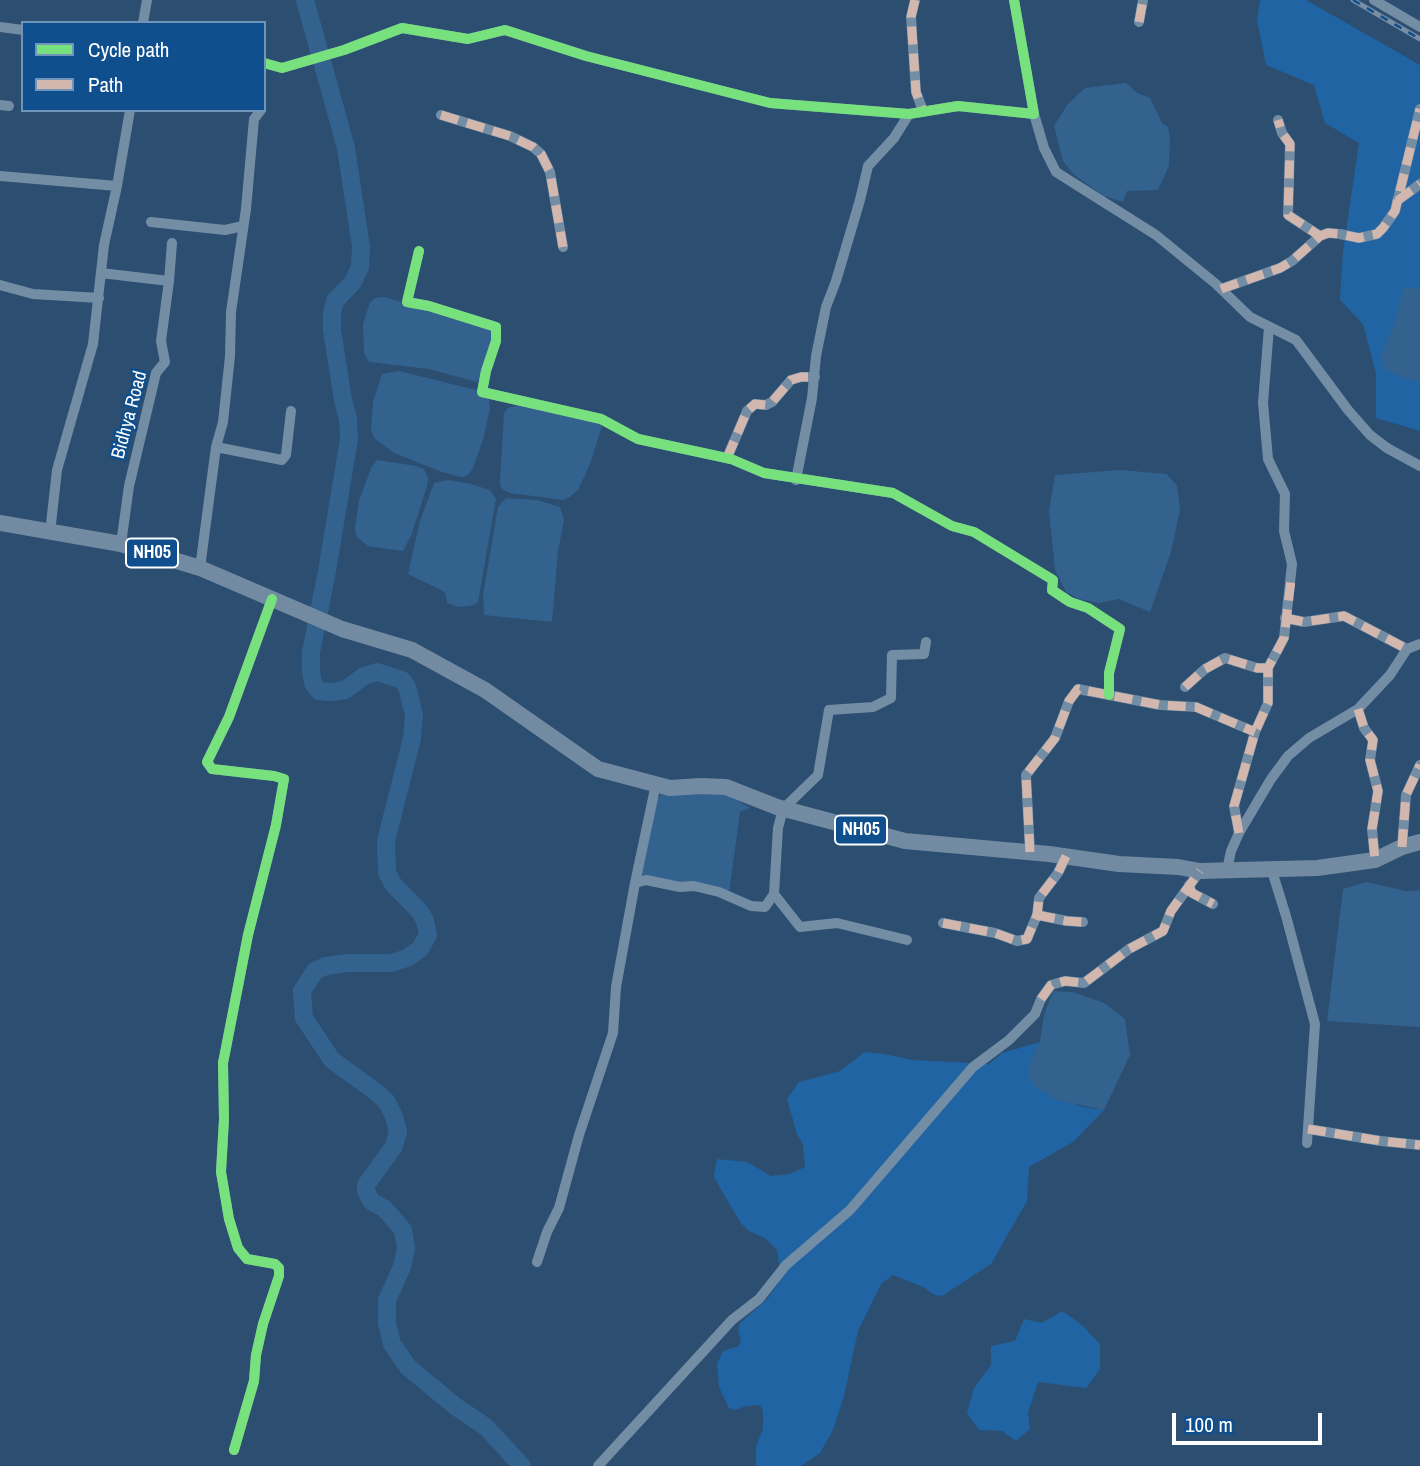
<!DOCTYPE html>
<html>
<head>
<meta charset="utf-8">
<style>
  body { margin:0 }
  #map { position:relative; width:1420px; height:1466px; overflow:hidden; background:#2c4e70; font-family:"Archivo Narrow",sans-serif }
  canvas { display:block }
  .legend { position:absolute; left:21px; top:21px; width:245px; height:91px; box-sizing:border-box; background:#0f4f8d; border:2px solid #6f95bb; margin:0; padding:9px 12px; list-style:none; font-size:21px; color:#fff }
  .legend li { display:flex; align-items:center; gap:14px; height:35px }
  .legend b { width:35px; border:2px solid #6f95bb }
  .scale { position:absolute; left:1172px; top:1413px; width:150px; height:32px; box-sizing:border-box; border:4px solid #fff; border-top:0; padding-left:9px; font-size:21px; line-height:24px; white-space:nowrap; color:#fff; -webkit-text-stroke:5px #0f4f8d; paint-order:stroke }
</style>
</head>
<body>
<div id="map">
<canvas width="1420" height="1466"></canvas>
<ul class="legend">
<li><b style="height:9px;background:#77e17e"></b>Cycle path</li>
<li><b style="height:9px;background:#d1b7ad"></b>Path</li>
</ul>
<div class="scale">100 m</div>
</div>
<script>
const ctx = document.querySelector('canvas').getContext('2d');
ctx.lineJoin = 'round';
function fillPath(path, color) {
  ctx.fillStyle = color;
  ctx.fill(path, 'evenodd');
}
function toPath(rows) {
  const path = new Path2D();
  for (const r of rows) {
    path.moveTo(r[0], r[1]);
    for (let i = 2; i < r.length; i += 2) path.lineTo(r[i], r[i + 1]);
  }
  return path;
}
function stroke(path, color, width, dash) {
  ctx.strokeStyle = color;
  ctx.lineWidth = width;
  ctx.lineCap = dash ? 'butt' : 'round';
  ctx.setLineDash(dash || []);
  ctx.stroke(path);
}
function drawText(font, color, halo, rows, align = 'center') {
  ctx.font = font + ' "Archivo Narrow",sans-serif';
  ctx.lineWidth = 5;
  ctx.setLineDash([]);
  ctx.textBaseline = 'middle';
  ctx.strokeStyle = halo;
  ctx.fillStyle = color;
  for (const [text, x, y, turn = 0] of rows) {
    ctx.save();
    ctx.translate(x, y);
    ctx.rotate((+turn || 0) * Math.PI / 180);
    ctx.textAlign = isNaN(turn) ? turn : align;
    if (halo) ctx.strokeText(text, 0, 0);
    ctx.fillText(text, 0, 0);
    ctx.restore();
  }
}
fillPath(toPath([
  [1260,0,1306,0,1420,65,1420,431,1376,418,1376,373,1363,324,1340,300,1343,252,1359,143,1325,123,1314,85,1266,65,1257,20],
  [1040,1042,1032,1057,1078,1106,1104,1110,1073,1142,1029,1167,1027,1201,991,1264,942,1296,935,1295,923,1287,893,1275,881,1284,858,1331,844,1396,833,1430,820,1453,801,1466,756,1466,756,1446,763,1429,763,1411,760,1405,746,1406,735,1410,729,1408,719,1387,717,1364,723,1351,739,1346,741,1339,738,1331,740,1323,768,1298,781,1279,777,1250,765,1238,749,1231,741,1223,720,1188,714,1176,717,1159,747,1162,771,1176,790,1174,805,1167,803,1145,797,1134,787,1099,799,1082,840,1071,865,1052,885,1054,912,1060,989,1064,1002,1053],
  [1062,1311,1082,1325,1100,1344,1100,1369,1086,1388,1038,1382,1028,1413,1030,1429,1016,1441,1002,1431,979,1430,967,1413,974,1388,991,1365,991,1346,1015,1341,1024,1319,1042,1323]
]), '#2064a3');
fillPath(toPath([
  [1126,83,1137,93,1150,98,1162,123,1168,127,1170,139,1169,166,1158,190,1127,191,1123,202,1104,196,1074,175,1063,161,1054,126,1068,104,1085,88],
  [1404,287,1420,289,1420,381,1405,378,1385,370,1381,355,1394,324],
  [384,297,490,328,493,336,484,370,477,382,429,369,369,362,364,353,363,324,370,302,375,298],
  [399,371,476,390,489,399,490,408,483,440,472,470,467,476,461,477,442,472,394,453,374,438,371,430,373,402,382,374],
  [520,405,596,422,602,426,590,464,578,490,570,497,563,500,510,493,501,488,500,480,504,413,508,408],
  [377,460,416,466,424,469,428,478,427,486,411,536,403,551,368,546,357,537,355,529,359,501,371,468],
  [1120,470,1167,474,1177,486,1180,510,1171,552,1150,612,1119,599,1099,603,1079,599,1066,592,1055,570,1049,511,1055,475],
  [448,480,471,484,490,490,496,499,478,602,474,605,458,607,447,603,446,594,441,590,408,574,420,521,434,483],
  [506,498,537,500,560,507,564,520,558,551,552,622,484,615,483,595,498,507],
  [720,789,750,808,740,812,729,894,700,885,642,877,640,872,656,801,662,793],
  [1366,882,1406,891,1420,890,1420,1027,1327,1021,1343,889],
  [1053,991,1073,992,1104,1003,1125,1019,1130,1055,1104,1110,1057,1100,1034,1086,1028,1074,1032,1057,1040,1042,1044,1015]
]), '#33628f');
stroke(toPath([
  [305,0,346,148,361,247,360,267,353,282,335,301,332,313,332,330,343,400,348,419,349,439,327,571,311,652,311,672,313,683,319,691,330,692,345,690,364,676,377,672,402,680,407,687,414,715,412,738,386,841,387,873,393,884,421,913,425,921,428,935,420,949,407,958,391,963,348,963,326,966,315,971,302,991,304,1018,332,1060,376,1092,386,1101,394,1116,398,1131,394,1146,366,1185,366,1191,371,1201,385,1209,403,1230,406,1248,402,1267,387,1300,387,1323,392,1344,408,1367,455,1406,486,1427,522,1466]
]), '#33628f', 18);
stroke(toPath([
  [915,0,911,17,916,92,923,111],
  [1374,0,1420,27],
  [1139,22,1143,0],
  [143,23,147,0],
  [0,27,23,30],
  [264,63,282,68,344,50,402,28,468,39,505,30,586,56,770,103,909,114,958,106,1034,114,1014,0],
  [0,105,9,106],
  [1034,114,1044,148,1056,172,1156,235,1216,284,1250,317,1296,340,1348,410,1370,435,1387,448,1420,466],
  [441,115,510,136,533,147,541,154,550,172,563,247],
  [0,176,117,186],
  [1397,201,1420,184],
  [151,222,225,230,243,226],
  [1320,236,1328,233,1340,234,1359,238,1377,234,1383,228,1395,211,1420,109],
  [419,251,407,302,429,306,496,327,496,341,486,371,482,392,601,419,638,439,731,459,764,473,893,493,952,526,974,532,1053,580,1052,590,1070,602,1088,608,1120,629,1109,673,1109,695],
  [101,273,169,281,161,341,165,362,156,373,129,486,121,544],
  [169,281,172,243],
  [0,285,33,294,99,298],
  [1221,289,1280,268,1292,261,1320,236,1288,215,1290,144,1282,133,1278,120],
  [216,447,282,460,286,455,291,411],
  [727,458,747,411,755,404,766,405,772,402,791,380,801,377,815,377],
  [796,480,812,398,816,356,826,307,836,281,860,200,868,166,894,138,909,114],
  [50,533,57,470,93,344,104,245,117,186,130,110],
  [200,568,216,447,223,422,230,356,231,312,246,209,254,119,261,110],
  [1285,618,1304,622,1344,616,1407,649],
  [1185,687,1205,669,1225,658,1257,668,1268,668],
  [1358,709,1364,728,1373,740,1370,760,1378,791,1372,829,1375,860],
  [656,784,635,883,646,880,680,887,694,886,719,892,751,906,765,907,774,894,778,828,783,809,818,775,829,710,873,707,891,698,892,655,924,654,926,642],
  [1239,833,1234,806,1255,732,1268,703,1268,668,1284,638,1292,564,1284,531,1285,494,1268,459,1263,403,1269,327],
  [1402,847,1406,795,1420,765],
  [1030,852,1026,775,1055,738,1069,701,1078,689,1160,705,1196,707,1255,732],
  [1227,870,1231,851,1239,833,1271,779,1288,756,1309,738,1358,709,1390,675,1407,649,1420,644],
  [1272,871,1286,916,1315,1024,1307,1143],
  [1189,885,1192,893,1213,904],
  [774,894,800,927,837,923,907,940],
  [1037,915,1067,921,1083,922],
  [943,923,995,933,1017,941,1027,939,1037,915,1039,898,1058,873,1066,856],
  [1308,1129,1381,1141,1420,1145],
  [537,1262,547,1232,559,1208,579,1135,613,1033,616,987,635,883],
  [234,1450,254,1381,256,1355,263,1324,279,1276,279,1268,275,1264,247,1259,238,1248,229,1219,221,1172,224,1119,223,1063,248,935,276,825,284,779,274,776,212,769,207,762,229,717,272,599],
  [598,1466,732,1320,759,1299,786,1265,850,1210,973,1067,1009,1040,1035,1014,1041,999,1051,985,1065,981,1084,983,1129,949,1163,931,1171,911,1200,871]
]), '#738da5', 10);
stroke(toPath([
  [0,523,121,544,200,568,342,629,412,650,485,690,598,769,670,788,701,786,726,787,777,807,905,841,1049,854,1119,864,1178,867,1200,871,1317,868,1375,860,1402,847,1420,842]
]), '#738aa3', 16);
const rail = toPath([
  [1353,0,1420,39]
]);
stroke(rail, '#778ea4', 5);
stroke(rail, '#0f4f8d', 2.5, [8]);
stroke(toPath([
  [915,0,911,17,916,92,923,111],
  [1139,22,1143,0],
  [441,115,510,136,533,147,541,154,550,172,563,247],
  [1397,201,1420,184],
  [1320,236,1328,233,1340,234,1359,238,1377,234,1383,228,1395,211,1420,109],
  [1221,289,1280,268,1292,261,1320,236,1288,215,1290,144,1282,133,1278,120],
  [727,458,747,411,755,404,766,405,772,402,791,380,801,377,815,377],
  [1285,618,1304,622,1344,616,1407,649],
  [1185,687,1205,669,1225,658,1257,668,1268,668],
  [1358,709,1364,728,1373,740,1370,760,1378,791,1372,829,1375,860],
  [1239,833,1234,806,1255,732,1268,703,1268,668,1284,638,1291,580],
  [1402,847,1406,795,1420,765],
  [1030,852,1026,775,1055,738,1069,701,1078,689,1160,705,1196,707,1255,732],
  [1189,885,1192,893,1213,904],
  [1037,915,1067,921,1083,922],
  [943,923,995,933,1017,941,1027,939,1037,915,1039,898,1058,873,1066,856],
  [1041,999,1051,985,1065,981,1084,983,1129,949,1163,931,1171,911,1200,871],
  [1308,1129,1381,1141,1420,1145]
]), '#d1b7ad', 9, [18, 9]);
stroke(toPath([
  [264,63,282,68,344,50,402,28,468,39,505,30,586,56,770,103,909,114,958,106,1034,114,1014,0],
  [419,251,407,302,429,306,496,327,496,341,486,371,482,392,601,419,638,439,731,459,764,473,893,493,952,526,974,532,1053,580,1052,590,1070,602,1088,608,1120,629,1109,673,1109,695],
  [234,1450,254,1381,256,1355,263,1324,279,1276,279,1268,275,1264,247,1259,238,1248,229,1219,221,1172,224,1119,223,1063,248,935,276,825,284,779,274,776,212,769,207,762,229,717,272,599]
]), '#77e17e', 10);
for (const [x, y, w] of [
  [152,553,52],
  [861,830,52]
]) {
  const box = new Path2D();
  box.roundRect(x - w / 2, y - 14.5, w, 29, 5);
  ctx.fillStyle = '#0f4f8d';
  ctx.fill(box);
  stroke(box, '#fff', 2);
}
drawText('bold 18px', '#fff', null, [
  ["NH05",152,553],
  ["NH05",861,830]
]);
drawText('19px', '#fff', '#0f4f8d', [
  ["Bidhya Road",130,415,-75]
]);
</script>
</body>
</html>
